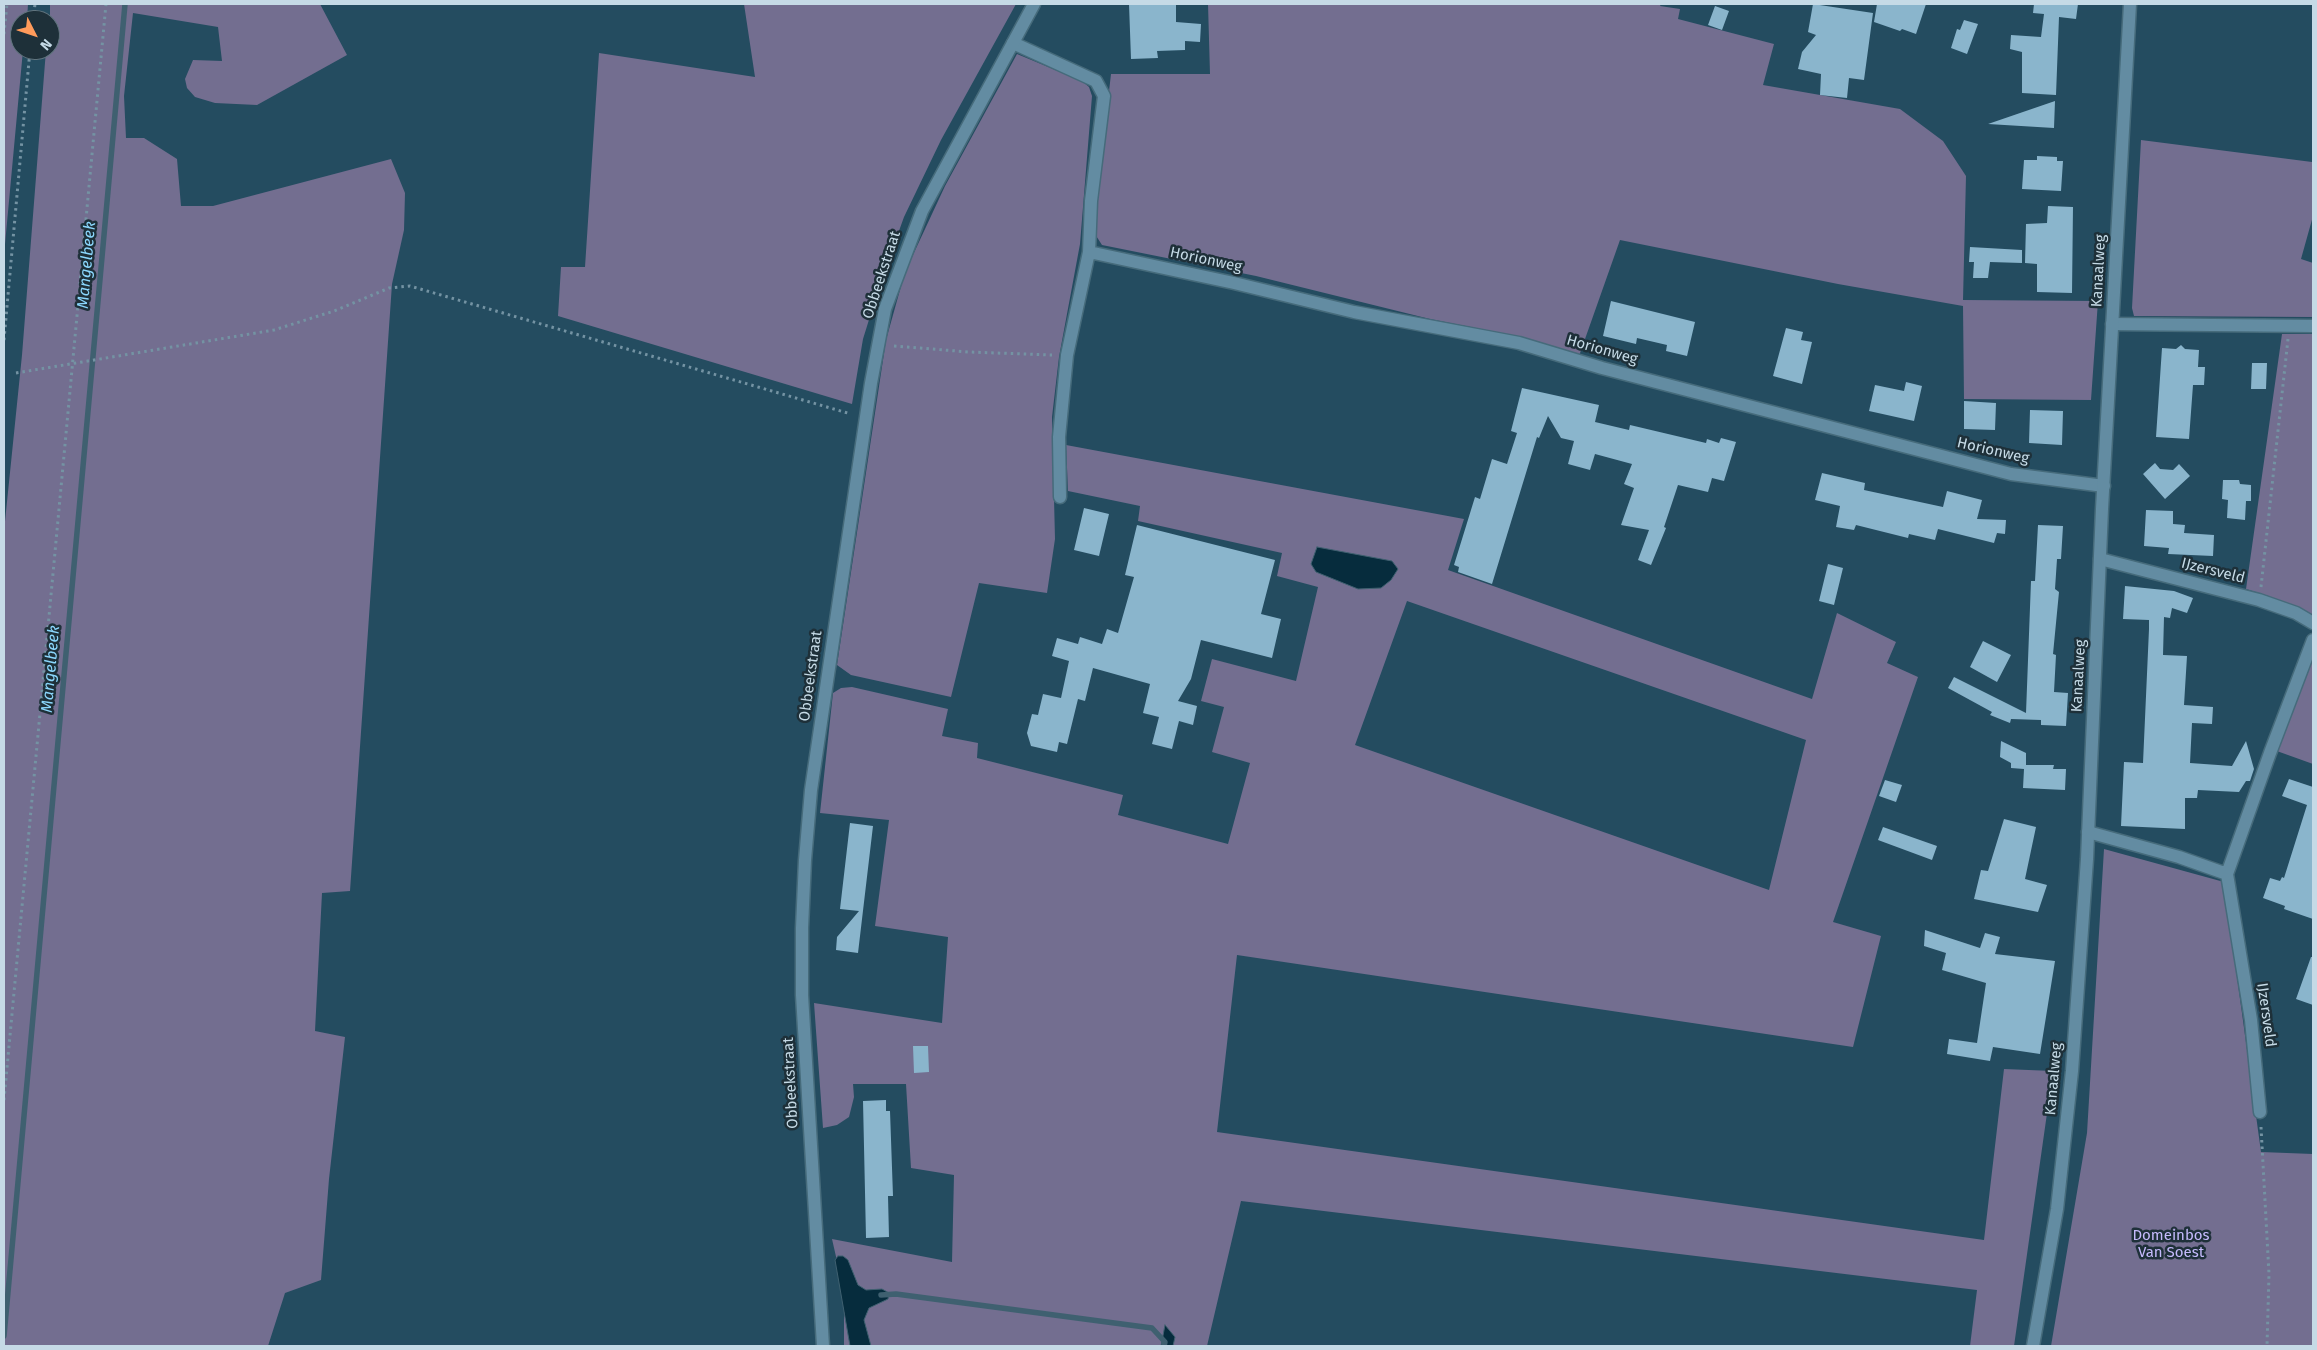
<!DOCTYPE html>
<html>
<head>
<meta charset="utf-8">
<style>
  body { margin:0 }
  #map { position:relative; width:2317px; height:1350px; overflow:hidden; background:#244c60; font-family:"Fira Sans",sans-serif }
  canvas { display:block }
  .frame { position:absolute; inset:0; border:5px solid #c5dae6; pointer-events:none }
  .north { position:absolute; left:10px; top:10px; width:50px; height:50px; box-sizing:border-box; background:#1e3039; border:1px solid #61747e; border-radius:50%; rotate:131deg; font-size:14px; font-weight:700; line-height:20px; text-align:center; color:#c5dae6 }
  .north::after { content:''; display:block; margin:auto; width:18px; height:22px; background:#ff9b5b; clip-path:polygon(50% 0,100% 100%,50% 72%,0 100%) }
</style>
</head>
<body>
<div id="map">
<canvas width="2317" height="1350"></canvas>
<div class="frame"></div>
<div class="north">N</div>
</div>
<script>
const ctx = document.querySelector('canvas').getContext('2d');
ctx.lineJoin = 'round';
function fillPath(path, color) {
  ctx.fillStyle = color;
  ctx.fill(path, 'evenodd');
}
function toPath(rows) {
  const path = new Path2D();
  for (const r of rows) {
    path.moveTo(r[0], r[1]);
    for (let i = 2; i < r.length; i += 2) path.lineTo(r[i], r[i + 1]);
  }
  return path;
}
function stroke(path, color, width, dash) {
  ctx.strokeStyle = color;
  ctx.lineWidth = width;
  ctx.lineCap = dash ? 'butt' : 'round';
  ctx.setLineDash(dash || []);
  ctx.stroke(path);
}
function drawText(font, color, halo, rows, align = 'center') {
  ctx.font = font + ' "Fira Sans",sans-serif';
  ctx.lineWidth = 5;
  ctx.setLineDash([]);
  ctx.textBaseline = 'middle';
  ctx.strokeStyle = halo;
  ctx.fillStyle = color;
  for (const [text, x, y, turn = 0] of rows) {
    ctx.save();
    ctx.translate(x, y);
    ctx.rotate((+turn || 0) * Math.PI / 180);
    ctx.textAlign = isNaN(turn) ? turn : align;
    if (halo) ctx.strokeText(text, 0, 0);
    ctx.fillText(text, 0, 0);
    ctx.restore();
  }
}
fillPath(toPath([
  [4,4,28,4,27,20,20,20,20,50,23,50,4,255],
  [50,4,320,4,347,55,257,105,215,103,195,97,187,88,185,79,193,60,222,61,218,27,133,13,124,96,126,138,144,138,177,159,181,206,213,206,391,159,405,193,404,230,392,284,350,891,322,893,315,1031,345,1037,329,1179,321,1280,285,1293,268,1346,4,1346,4,531,22,355,46,50,50,50],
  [744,4,1016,4,941,140,904,217,882,278,863,339,852,404,558,316,561,267,585,267,599,53,755,77],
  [1208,4,1661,4,1660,6,1680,9,1678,19,1774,44,1763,85,1900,109,1943,141,1966,176,1963,300,2098,301,2091,400,1964,399,1963,306,1838,284,1620,240,1579,356,1511,335,1430,319,1256,276,1102,245,1093,231,1111,74,1210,74],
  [1017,54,1082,81,1089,87,1092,96,1080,244,1059,357,1052,417,1055,539,1047,593,979,583,951,697,851,675,837,665,886,340,905,272,945,186],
  [2141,140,2312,162,2313,161,2313,216,2301,259,2313,263,2313,317,2134,316,2132,308],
  [2282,334,2313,334,2313,619,2268,596,2246,589],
  [1066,445,1464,519,1448,570,1812,699,1837,613,1896,642,1887,663,1918,677,1833,922,1881,936,1853,1047,1237,955,1217,1132,1984,1240,2004,1069,2053,1071,2014,1346,1970,1346,1977,1290,1241,1201,1207,1346,844,1346,844,1292,832,1239,952,1262,954,1175,911,1168,906,1084,853,1084,854,1097,849,1117,837,1125,823,1128,814,1003,942,1023,948,937,875,926,889,820,820,813,833,693,841,688,852,687,948,709,942,736,978,743,977,758,1123,795,1118,815,1228,844,1250,763,1212,752,1224,707,1201,701,1212,659,1296,681,1318,587,1277,576,1282,553,1138,521,1140,506,1068,491],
  [1407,601,1806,740,1769,890,1355,745],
  [2313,659,2313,764,2274,750],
  [2104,849,2224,882,2261,1152,2313,1154,2313,1346,2051,1346,2087,1133]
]), '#736e90');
const water = toPath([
  [1317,547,1392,561,1398,569,1391,580,1381,588,1358,589,1316,572,1311,564,1317,547],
  [838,1256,843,1256,848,1260,858,1285,866,1290,882,1289,889,1293,888,1299,869,1308,864,1320,871,1346,850,1346,835,1260,838,1256],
  [1165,1325,1175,1337,1173,1346,1161,1346,1165,1325]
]);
fillPath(water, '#062c3d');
stroke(water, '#3f6070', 1);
stroke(toPath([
  [881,1295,896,1294,1152,1328,1165,1342,1164,1346],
  [4,1336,125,4]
]), '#3f6070', 5.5);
fillPath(toPath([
  [1129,4,1176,4,1176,22,1201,24,1200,42,1185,41,1185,50,1157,51,1158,58,1131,59],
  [1813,4,1873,13,1864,80,1849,78,1847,98,1820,95,1821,74,1798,69,1802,52,1816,35,1808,32],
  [1877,4,1926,4,1916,34,1902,29,1900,31,1874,22],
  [2034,4,2078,4,2076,19,2059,17,2056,95,2022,93,2022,52,2010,49,2011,35,2041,37,2044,14,2033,13],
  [1715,6,1729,11,1722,30,1708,25],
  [1964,20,1978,24,1967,54,1951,48,1957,29,1960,30],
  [2055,101,2054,128,1988,124],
  [2037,156,2057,157,2057,161,2063,161,2061,191,2022,189,2024,160,2037,160],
  [2048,206,2073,207,2072,293,2037,292,2037,264,2025,263,2026,224,2047,223],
  [1970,247,2022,250,2022,263,1990,262,1988,278,1973,278,1974,262,1969,262],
  [1611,301,1695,322,1687,356,1666,351,1667,345,1637,338,1636,344,1603,336],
  [1786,328,1803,332,1801,340,1812,342,1802,384,1773,376],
  [2181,345,2185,349,2199,350,2198,367,2205,367,2204,385,2193,385,2189,439,2156,437,2162,348,2176,349],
  [2252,363,2267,363,2266,389,2251,389],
  [1906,382,1922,386,1914,421,1869,411,1875,385,1904,391],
  [1522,388,1599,405,1595,422,1629,430,1630,425,1706,443,1707,439,1719,443,1721,438,1736,442,1724,481,1712,478,1708,492,1678,485,1664,527,1666,528,1651,565,1638,560,1649,530,1621,525,1634,488,1624,484,1632,464,1595,454,1590,470,1568,464,1574,441,1561,438,1548,416,1539,438,1537,437,1492,584,1458,572,1459,567,1454,565,1475,497,1480,499,1492,459,1507,464,1517,433,1511,431],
  [1964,401,1996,403,1995,430,1964,429],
  [2030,410,2063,411,2062,445,2029,443],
  [2155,463,2160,469,2173,470,2179,464,2190,476,2165,499,2143,474],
  [1822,473,1865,483,1864,490,1943,507,1947,491,1982,500,1977,519,2006,520,2005,534,1997,533,1994,543,1938,529,1935,540,1909,534,1908,538,1856,525,1854,530,1836,527,1840,506,1815,500],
  [2223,480,2239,480,2240,484,2251,485,2251,501,2246,501,2245,520,2227,518,2228,500,2222,499],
  [1084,508,1109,514,1099,556,1074,550],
  [2146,510,2173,511,2173,524,2185,525,2184,533,2214,535,2213,556,2168,554,2169,548,2144,546],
  [1137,525,1275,560,1261,614,1281,619,1272,658,1201,640,1191,679,1178,701,1197,706,1193,725,1179,721,1172,749,1152,744,1159,717,1143,713,1150,684,1093,668,1085,701,1078,699,1067,744,1059,742,1057,752,1031,746,1027,733,1032,714,1038,715,1043,694,1061,698,1069,661,1052,656,1057,638,1078,644,1080,637,1102,644,1107,629,1118,633,1134,577,1125,575],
  [2038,525,2063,526,2061,559,2057,559,2055,589,2059,592,2053,654,2056,655,2054,692,2068,693,2066,726,2041,725,2041,720,2011,719,2010,723,1990,715,1992,712,1948,688,1954,677,2026,713,2031,581,2035,581],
  [1828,564,1843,568,1834,605,1819,601],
  [2125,586,2174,591,2193,598,2187,613,2172,608,2170,618,2164,617,2163,655,2187,656,2184,705,2213,707,2212,724,2192,723,2190,763,2232,766,2246,741,2254,769,2250,781,2246,781,2239,792,2198,790,2197,798,2185,798,2185,829,2121,826,2124,762,2143,763,2149,629,2149,620,2123,619],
  [1983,641,2011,655,1997,682,1970,667],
  [2001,741,2026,753,2026,765,2054,765,2053,769,2066,769,2065,790,2023,788,2024,769,2011,768,2011,763,2000,757],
  [2289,779,2313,787,2313,919,2284,909,2285,906,2263,898,2270,878,2280,881,2282,877,2284,878,2307,805,2282,796],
  [1885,780,1902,785,1896,802,1879,796],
  [2004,819,2036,827,2025,879,2047,885,2038,912,1974,899,1981,870,1988,871],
  [850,823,873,826,858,953,836,950,837,937,859,911,840,909],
  [1883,827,1937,846,1932,860,1878,840],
  [1925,930,1980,948,1985,933,2000,937,1995,954,2055,961,2040,1054,1993,1047,1990,1061,1947,1054,1949,1039,1977,1043,1986,983,1942,970,1946,953,1924,946],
  [2311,957,2313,957,2313,1005,2296,999],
  [913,1046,928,1046,929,1072,914,1073],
  [886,1100,886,1111,890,1111,893,1196,888,1196,889,1237,866,1238,863,1101]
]), '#8ab5cc');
const minor = toPath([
  [1013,43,1096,81,1104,96,1091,201,1089,252,1067,355,1059,437,1060,497],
  [1089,252,1234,283,1354,312,1519,343,1602,368,2011,474,2104,486],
  [2112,324,2313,326],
  [2100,559,2259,600,2296,613,2313,623],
  [2088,832,2179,857,2227,874],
  [2260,1112,2251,1020,2227,874,2270,753,2313,640]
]);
const tertiary = toPath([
  [823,1346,802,995,802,928,805,860,811,790,871,383,885,309,922,211,1034,4],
  [2033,1346,2057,1209,2072,1071,2087,859,2102,509,2130,4]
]);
stroke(minor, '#466b7b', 15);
stroke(tertiary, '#466b7b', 15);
stroke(toPath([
  [33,20,35,4],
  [4,34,7,4],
  [4,340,30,50],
  [894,346,969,352,1052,355],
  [16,373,274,330,334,311,389,288,410,286,851,414],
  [2261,587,2288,339],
  [4,1100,106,4],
  [2261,1127,2269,1274,2267,1346]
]), '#7493a3', 3, [2.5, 4]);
stroke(minor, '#638ca2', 12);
stroke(tertiary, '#638ca2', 12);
drawText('15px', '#c5dae6', '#1e3039', [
  ["Horionweg",1206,260,12],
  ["Kanaalweg",2099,271,-87],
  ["Obbeekstraat",882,275,-72],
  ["Horionweg",1602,350,16],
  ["Horionweg",1993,451,13],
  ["IJzersveld",2213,571,14],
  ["Obbeekstraat",811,676,-82],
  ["Kanaalweg",2079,676,-87],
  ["IJzersveld",2266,1015,82],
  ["Kanaalweg",2054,1079,-85],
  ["Obbeekstraat",791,1083,-93]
]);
drawText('15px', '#c5bafc', '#1e3039', [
  ["Domeinbos",2171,1236],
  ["Van Soest",2171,1253]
]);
drawText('italic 16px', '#8bd7fd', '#1e3039', [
  ["Mangelbeek",87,265,-85],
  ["Mangelbeek",51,669,-85]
]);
</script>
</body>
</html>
